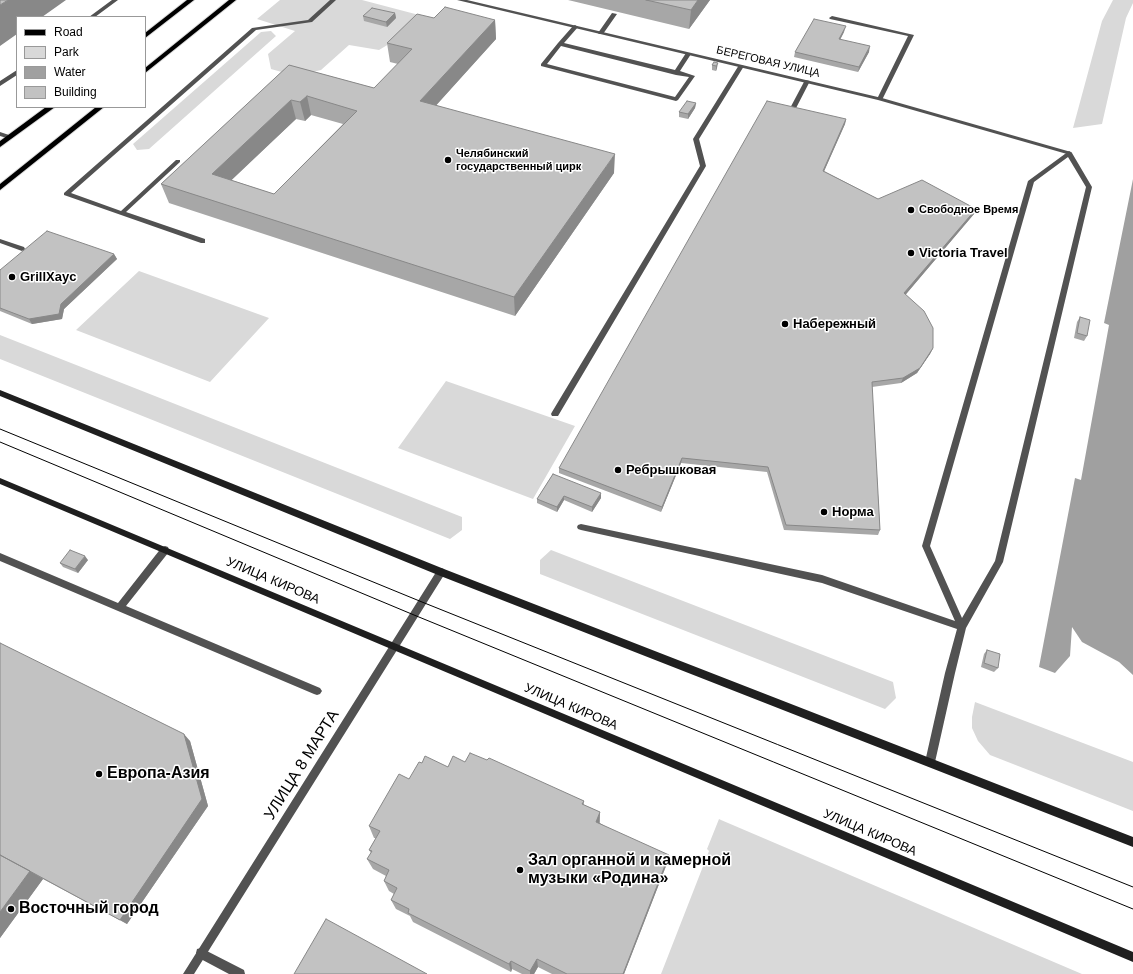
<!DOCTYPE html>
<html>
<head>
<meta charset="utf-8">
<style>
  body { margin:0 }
  #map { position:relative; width:1133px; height:974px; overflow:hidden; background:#fff; font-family:Arial,sans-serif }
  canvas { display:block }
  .legend { position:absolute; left:16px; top:16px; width:130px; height:92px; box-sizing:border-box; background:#fff; border:1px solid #999; margin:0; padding:5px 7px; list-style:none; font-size:12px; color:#000 }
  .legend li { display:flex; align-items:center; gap:8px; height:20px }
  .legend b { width:20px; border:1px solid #999 }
</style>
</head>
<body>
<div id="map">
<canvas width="1133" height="974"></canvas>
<ul class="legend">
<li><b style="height:5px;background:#000"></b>Road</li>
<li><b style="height:11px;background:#d9d9d9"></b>Park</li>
<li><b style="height:11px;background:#a0a0a0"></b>Water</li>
<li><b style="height:11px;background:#c2c2c2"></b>Building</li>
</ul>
</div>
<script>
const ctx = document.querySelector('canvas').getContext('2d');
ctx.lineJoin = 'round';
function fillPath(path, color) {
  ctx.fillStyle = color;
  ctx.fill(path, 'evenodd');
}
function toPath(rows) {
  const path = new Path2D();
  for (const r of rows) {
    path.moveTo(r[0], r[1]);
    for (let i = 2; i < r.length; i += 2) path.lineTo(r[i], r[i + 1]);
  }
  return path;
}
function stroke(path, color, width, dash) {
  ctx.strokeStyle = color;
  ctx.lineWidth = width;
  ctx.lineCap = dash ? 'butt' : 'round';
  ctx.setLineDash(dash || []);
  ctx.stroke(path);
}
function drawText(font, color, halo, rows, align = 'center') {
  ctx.font = font + ' Arial,sans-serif';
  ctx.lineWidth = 3;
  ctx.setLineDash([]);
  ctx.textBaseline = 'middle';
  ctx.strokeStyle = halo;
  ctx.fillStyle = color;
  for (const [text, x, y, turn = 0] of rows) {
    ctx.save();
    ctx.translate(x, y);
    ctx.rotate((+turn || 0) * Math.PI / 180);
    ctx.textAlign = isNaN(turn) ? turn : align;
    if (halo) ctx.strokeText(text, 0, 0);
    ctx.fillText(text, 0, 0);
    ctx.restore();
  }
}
fillPath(toPath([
  [280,0,362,0,438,20,409,32,379,50,349,45,321,70,296,76,271,69,268,54,295,31,257,19],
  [1113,0,1133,0,1133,3,1126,18,1102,124,1073,128,1102,21],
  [271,31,276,36,149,149,137,150,133,144,261,32],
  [139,271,269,318,210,382,76,330],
  [0,335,462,517,462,530,450,539,0,359],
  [446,381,575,426,533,499,398,448],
  [551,550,893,682,896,698,885,709,540,574,540,560],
  [975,702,1133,762,1133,811,990,755,978,741,972,728,972,717],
  [719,819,721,820,1082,974,661,974,709,851,707,849]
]), '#d9d9d9');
fillPath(toPath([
  [1133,179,1133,675,1119,662,1082,642,1072,627,1070,656,1055,673,1039,667,1075,478,1081,480,1109,325,1104,323]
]), '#a0a0a0');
const primary = toPath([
  [187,0,194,0,145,38,145,33,187,0],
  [229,0,236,0,145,73,145,68,229,0],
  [46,107,55,107,0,147,0,141,46,107],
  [96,107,104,107,0,190,0,184,96,107]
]);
stroke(primary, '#dbdbdb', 2);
fillPath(toPath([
  [112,0,118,0,95,17,89,17,112,0],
  [330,0,336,0,312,22,256,30,71,193,121,211,176,160,180,160,180,162,126,212,205,239,205,243,201,243,64,195,64,193,252,28,308,20,330,0],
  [612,13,617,14,603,34,599,34,598,33,612,13],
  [832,16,914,35,882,100,877,99,908,36,830,19,829,18,832,16],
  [575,25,578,27,564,43,675,70,686,53,690,53,691,54,680,71,695,76,678,100,676,101,541,66,541,64,558,43,573,26,575,25],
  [561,46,676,75,689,77,675,97,547,64,561,46],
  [739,65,744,66,699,139,706,166,558,416,552,416,551,414,552,412,700,166,693,139,739,65],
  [17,70,17,75,0,86,0,81,17,70],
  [805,80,810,81,794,112,789,113,788,112,805,80],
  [0,132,12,136,13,137,10,139,0,136,0,132],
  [1069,151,1072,153,1092,187,1003,562,966,628,955,673,935,762,933,765,930,767,927,765,925,762,945,673,957,629,822,583,581,530,578,529,577,527,578,525,581,524,822,575,955,621,922,546,1028,181,1069,151],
  [1068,157,1086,187,995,561,962,618,930,546,1034,182,1068,157],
  [0,239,24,247,25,249,22,251,0,243,0,239],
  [165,546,168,547,169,550,168,553,126,606,320,688,322,691,320,694,317,695,314,694,0,561,0,553,118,603,162,547,165,546],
  [201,948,244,970,245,974,229,974,197,957,196,953,197,949,201,948]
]), '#525252');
fillPath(toPath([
  [457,0,467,0,882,98,1071,152,1072,153,1069,155,1067,154,878,100,457,0],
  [441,568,444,569,445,572,444,575,194,974,183,974,438,569,441,568]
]), '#525252');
fillPath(toPath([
  [0,390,444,569,1133,837,1133,847,438,575,0,396,0,390],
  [0,478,1133,952,1133,962,0,484,0,478]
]), '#1f1f1f');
fillPath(primary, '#000');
stroke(toPath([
  [0,429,422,602,1133,887],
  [0,442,414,615,1133,909]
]), '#000', 1);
fillPath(toPath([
  [568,0,710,0,689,29],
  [395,13,396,18,387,27,364,21,363,16],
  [434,18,495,20,496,39,436,105,614,173,515,316,169,203,161,184,289,65,374,88,398,64,390,62,387,43],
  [311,115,343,124,274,194,231,180,296,119,305,121],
  [844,32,840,39,869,52,858,72,794,57,795,52],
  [714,62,717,68,716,71,712,70,712,65],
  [696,103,695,108,688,119,679,117,679,112],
  [846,119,845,124,824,171,878,199,976,209,974,214,905,295,933,348,930,354,917,373,901,383,872,387,880,530,878,535,784,530,767,472,681,463,661,512,559,473,559,468],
  [114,254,117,259,64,309,62,319,32,324,0,311,0,270],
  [1080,317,1087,336,1084,341,1074,338,1077,322],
  [553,474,601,498,592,512,564,500,557,512,537,503,537,499],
  [88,560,78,573,63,567,60,563],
  [0,643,190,741,208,806,127,924,43,879,0,938],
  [987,650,998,668,994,672,981,667,984,654],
  [487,760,584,801,584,805,600,812,600,823,666,866,624,974,552,974,538,967,534,974,522,974,512,969,511,972,413,922,410,916,396,909,391,900,394,894,389,891,384,881,386,876,373,869,367,859,371,853,369,850,376,838,374,838,369,826,409,779,422,763,448,767,465,762]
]), '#a7a7a7');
fillPath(toPath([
  [8,0,66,0,42,17,17,17,17,34,0,46,0,5],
  [698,0,710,0,689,29,691,10],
  [395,13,396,18,387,27,386,22],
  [495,20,496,39,423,120,420,101],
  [846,26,844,32,838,44,839,39],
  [870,46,869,52,858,72,859,67],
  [718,63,717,68,716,71,716,66],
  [307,96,311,115,305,121,300,102],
  [291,100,296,119,218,193,212,174],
  [696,103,695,108,688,119,688,114],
  [846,119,845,124,822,176,823,171],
  [615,154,614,173,515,316,514,297],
  [976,209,974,214,902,299,904,293],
  [114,254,117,259,64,309,62,319,32,324,29,319,61,304],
  [933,348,930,354,917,373,901,383,903,378],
  [682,458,681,463,661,512,662,507],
  [601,493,601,498,592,512,592,507],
  [564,496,564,500,557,512,557,507],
  [85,556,88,560,78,573,75,569],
  [184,734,190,741,208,806,127,924,120,920],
  [600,812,599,824,596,822],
  [669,855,666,866,624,974,623,974],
  [30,871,43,879,0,938,0,912],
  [537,959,538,967,534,974,530,974,530,971],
  [511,961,512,969,511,972,509,964]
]), '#888');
const building = toPath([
  [0,0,8,0,0,5,0,0],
  [646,0,698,0,691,10,646,0],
  [445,7,495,20,420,101,615,154,514,297,161,184,289,65,374,88,412,49,387,43,417,14,434,18,445,7],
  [307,96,357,111,274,194,212,174,291,100,300,102,307,96],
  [372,8,395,13,386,22,363,16,372,8],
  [814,19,846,26,839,39,870,46,859,67,795,52,814,19],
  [714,62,718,63,716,66,712,65,714,62],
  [687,101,696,103,688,114,679,112,687,101],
  [767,101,846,119,823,171,878,199,922,180,976,209,904,293,924,311,933,328,933,348,920,368,903,378,872,382,880,530,786,525,768,467,682,458,662,507,559,468,767,101],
  [47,231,114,254,61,304,59,314,29,319,0,308,0,270,47,231],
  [1080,317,1090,320,1087,336,1077,333,1080,317],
  [553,474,601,493,592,507,564,496,557,507,537,499,553,474],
  [70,550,85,556,75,569,60,563,70,550],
  [0,643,184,734,202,799,120,920,0,855,0,643],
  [987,650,1000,654,998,668,984,663,987,650],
  [470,753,487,760,489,758,584,801,582,804,600,812,596,822,669,855,623,974,567,974,537,959,530,971,511,961,509,964,408,913,409,909,391,900,397,888,384,881,389,870,367,859,372,851,369,850,380,831,369,826,399,774,409,779,419,762,422,763,425,756,448,767,453,756,465,762,470,753],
  [0,855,30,871,0,912,0,855],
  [326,919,427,974,294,974,326,919]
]);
fillPath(building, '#c2c2c2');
stroke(building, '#888', 1);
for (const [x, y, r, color] of [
  [448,160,4,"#000"],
  [911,210,4,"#000"],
  [911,253,4,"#000"],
  [12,277,4,"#000"],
  [785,324,4,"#000"],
  [618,470,4,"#000"],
  [824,512,4,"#000"],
  [99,774,4,"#000"],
  [520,870,4,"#000"],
  [11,909,4,"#000"]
]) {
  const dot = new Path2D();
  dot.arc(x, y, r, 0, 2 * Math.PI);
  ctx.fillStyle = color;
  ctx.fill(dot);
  stroke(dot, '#fff', 1.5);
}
drawText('11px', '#000', '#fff', [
  ["БЕРЕГОВАЯ УЛИЦА",768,62,13]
]);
drawText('bold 11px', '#000', '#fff', [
  ["Челябинский",456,154],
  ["государственный цирк",456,167],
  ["Свободное Время",919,210]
], 'left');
drawText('bold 13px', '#000', '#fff', [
  ["Victoria Travel",919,253],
  ["GrillXayc",20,277],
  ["Набережный",793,324],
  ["Ребрышковая",626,470],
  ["Норма",832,512]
], 'left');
drawText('13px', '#000', '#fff', [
  ["УЛИЦА КИРОВА",273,581,23],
  ["УЛИЦА КИРОВА",571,707,23],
  ["УЛИЦА КИРОВА",870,833,23]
]);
drawText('16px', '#000', '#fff', [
  ["УЛИЦА 8 МАРТА",302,765,-58]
]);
drawText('bold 16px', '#000', '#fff', [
  ["Европа-Азия",107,774],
  ["Зал органной и камерной",528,861],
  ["музыки «Родина»",528,879],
  ["Восточный город",19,909]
], 'left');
</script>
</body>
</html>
